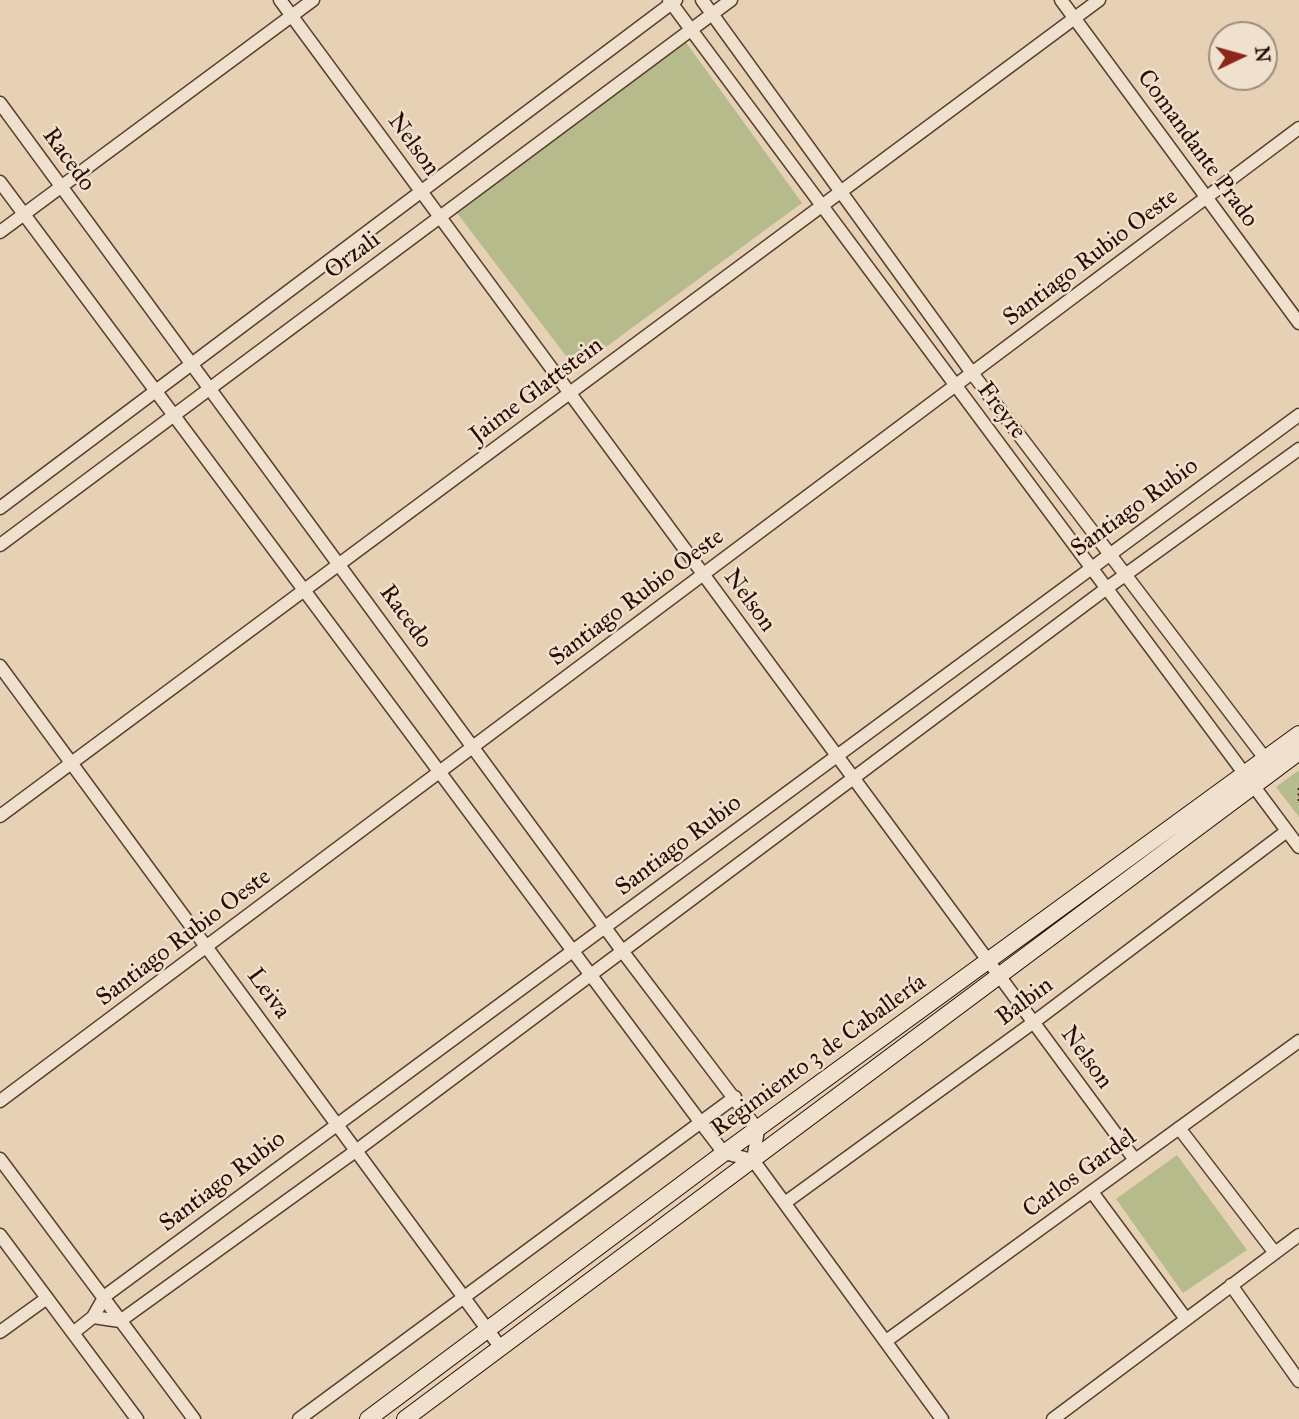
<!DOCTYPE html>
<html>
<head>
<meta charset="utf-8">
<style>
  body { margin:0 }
  #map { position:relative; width:1299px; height:1419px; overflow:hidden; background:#e7d1b4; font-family:"IM FELL Great Primer",serif }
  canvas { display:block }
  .north { position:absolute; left:1208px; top:21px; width:70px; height:70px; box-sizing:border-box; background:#efe1ce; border:2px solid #a08c7c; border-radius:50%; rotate:85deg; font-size:19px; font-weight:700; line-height:28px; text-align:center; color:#2a0d00 }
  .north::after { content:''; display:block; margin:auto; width:24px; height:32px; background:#8f2418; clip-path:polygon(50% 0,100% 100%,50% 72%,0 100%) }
</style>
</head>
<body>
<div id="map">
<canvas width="1299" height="1419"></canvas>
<div class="north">N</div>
</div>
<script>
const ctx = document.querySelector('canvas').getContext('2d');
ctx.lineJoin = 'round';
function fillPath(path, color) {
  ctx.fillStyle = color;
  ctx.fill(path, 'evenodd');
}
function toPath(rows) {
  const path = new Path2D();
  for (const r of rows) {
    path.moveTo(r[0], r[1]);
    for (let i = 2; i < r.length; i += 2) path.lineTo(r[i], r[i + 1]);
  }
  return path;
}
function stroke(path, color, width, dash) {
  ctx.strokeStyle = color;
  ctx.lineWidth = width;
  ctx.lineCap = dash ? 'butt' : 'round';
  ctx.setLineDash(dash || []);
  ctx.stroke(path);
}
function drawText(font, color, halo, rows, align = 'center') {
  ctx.font = font + ' "IM FELL Great Primer",serif';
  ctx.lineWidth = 5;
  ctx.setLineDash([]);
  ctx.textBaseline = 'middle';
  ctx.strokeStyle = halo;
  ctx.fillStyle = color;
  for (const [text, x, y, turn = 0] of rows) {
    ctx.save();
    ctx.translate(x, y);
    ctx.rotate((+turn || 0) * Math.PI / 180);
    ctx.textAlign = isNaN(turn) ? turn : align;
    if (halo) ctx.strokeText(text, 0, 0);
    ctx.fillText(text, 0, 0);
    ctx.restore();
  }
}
fillPath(toPath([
  [685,41,802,203,576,369,457,213],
  [1299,770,1299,817,1276,787],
  [1177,1155,1247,1250,1183,1293,1116,1199]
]), '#b6bb8c');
const street = toPath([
  [280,0,1135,1160],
  [669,0,1299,847],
  [702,0,972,373,1270,765],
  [1061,0,1299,323],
  [0,103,623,952,758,1130,753,1160],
  [0,182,701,1123,724,1153,753,1160,942,1419],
  [0,232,313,0],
  [0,508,676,0],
  [0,545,731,0],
  [0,666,501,1348],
  [0,816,1099,0],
  [0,1101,1299,128],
  [1179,1128,1275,1253],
  [0,1159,194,1419],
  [1092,1192,1186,1319],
  [786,1202,1034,1022,1287,831],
  [0,1235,137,1419],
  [1231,1285,1299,1381],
  [93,1317,120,1321,357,1150,1107,588,1299,449],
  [0,1332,47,1298],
  [73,1333,93,1317,105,1296,1299,415],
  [886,1341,1299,1041],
  [299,1419,735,1097],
  [1053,1419,1299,1235]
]);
const secondary = toPath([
  [368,1419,724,1153,1299,734],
  [405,1419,1299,752]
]);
stroke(street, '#593e2d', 15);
stroke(secondary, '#2a0d00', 18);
stroke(toPath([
  [1299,788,1299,802]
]), '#2a0d00', 2.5, [2, 3.5]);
stroke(street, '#efe1ce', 12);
stroke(secondary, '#efe1ce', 16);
drawText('24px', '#2a0d00', '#efe1ce', [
  ["Nelson",413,145,54],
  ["Comandante Prado",1197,149,54],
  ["Racedo",68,160,54],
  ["Orzali",353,256,-37],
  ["Santiago Rubio Oeste",1091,258,-37],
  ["Jaime Glattstein",537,391,-37],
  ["Freyre",1001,411,53],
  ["Santiago Rubio",1135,508,-36],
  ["Santiago Rubio Oeste",637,598,-37],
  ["Nelson",749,601,54],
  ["Racedo",405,617,54],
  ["Santiago Rubio",679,846,-37],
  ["Santiago Rubio Oeste",184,938,-37],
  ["Leiva",268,994,54],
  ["Balbin",1025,1002,-37],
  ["Regimiento 3 de Caballería",819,1056,-36],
  ["Nelson",1086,1058,54],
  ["Carlos Gardel",1080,1174,-36],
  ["Santiago Rubio",223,1182,-37]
]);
</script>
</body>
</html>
